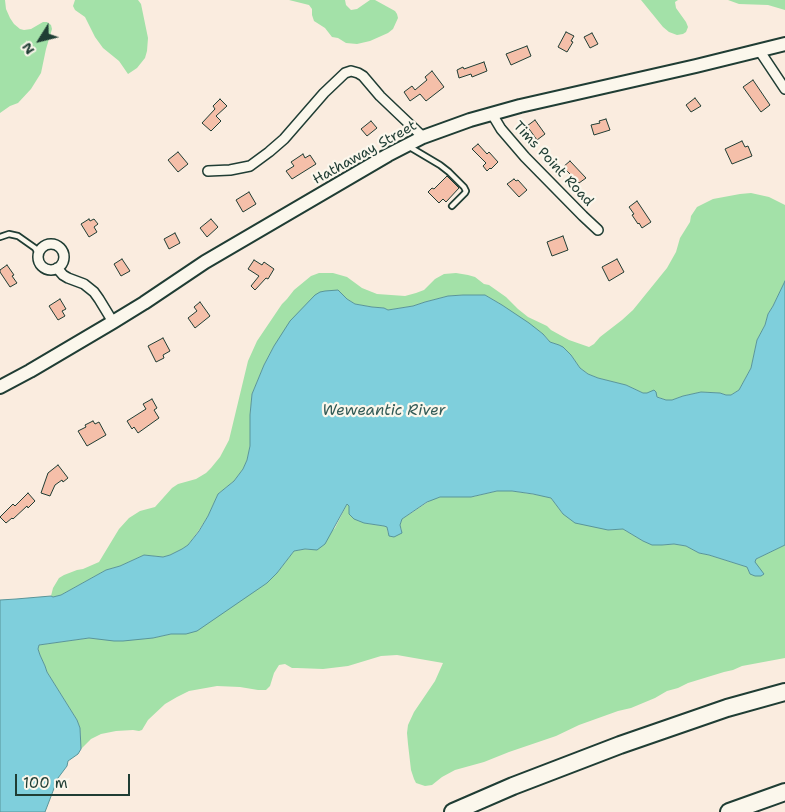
<!DOCTYPE html>
<html>
<head>
<meta charset="utf-8">
<style>
  body { margin:0 }
  #map { position:relative; width:785px; height:812px; overflow:hidden; background:#faecdf; font-family:"Shantell Sans",sans-serif }
  canvas { display:block }
  .north { position:absolute; left:15px; top:15px; width:50px; height:50px; -webkit-text-stroke:4px #fbf7ec; paint-order:stroke; rotate:234deg; font-size:14px; font-weight:700; line-height:20px; text-align:center; color:#1f3d34 }
  .north::after { content:''; display:block; margin:auto; width:18px; height:22px; background:#1f3d34; clip-path:polygon(50% 0,100% 100%,50% 72%,0 100%) }
  .scale { position:absolute; left:15px; top:774px; width:115px; height:22px; box-sizing:border-box; border:2px solid #1f3d34; border-top:0; padding-left:6px; font-size:15px; line-height:18px; white-space:nowrap; color:#1f3d34; -webkit-text-stroke:4px #fbf7ec; paint-order:stroke }
</style>
</head>
<body>
<div id="map">
<canvas width="785" height="812"></canvas>
<div class="north">N</div>
<div class="scale">100 m</div>
</div>
<script>
const ctx = document.querySelector('canvas').getContext('2d');
ctx.lineJoin = 'round';
function fillPath(path, color) {
  ctx.fillStyle = color;
  ctx.fill(path, 'evenodd');
}
function toPath(rows) {
  const path = new Path2D();
  for (const r of rows) {
    if (r.length === 3) {
      path.moveTo(r[0] + r[2], r[1]);
      path.arc(r[0], r[1], r[2], 0, 2 * Math.PI);
      continue;
    }
    path.moveTo(r[0], r[1]);
    for (let i = 2; i < r.length; i += 2) path.lineTo(r[i], r[i + 1]);
  }
  return path;
}
function stroke(path, color, width, dash) {
  ctx.strokeStyle = color;
  ctx.lineWidth = width;
  ctx.lineCap = dash ? 'butt' : 'round';
  ctx.setLineDash(dash || []);
  ctx.stroke(path);
}
function drawText(font, color, halo, rows, align = 'center') {
  ctx.font = font + ' "Shantell Sans",sans-serif';
  ctx.lineWidth = 4.5;
  ctx.setLineDash([]);
  ctx.textBaseline = 'middle';
  ctx.strokeStyle = halo;
  ctx.fillStyle = color;
  for (const [text, x, y, turn = 0] of rows) {
    ctx.save();
    ctx.translate(x, y);
    ctx.rotate((+turn || 0) * Math.PI / 180);
    ctx.textAlign = isNaN(turn) ? turn : align;
    if (halo) ctx.strokeText(text, 0, 0);
    ctx.fillText(text, 0, 0);
    ctx.restore();
  }
}
fillPath(toPath([
  [0,0,5,0,6,9,10,18,14,24,20,29,24,30,31,29,43,22,47,22,51,25,52,29,46,49,41,73,31,89,18,103,10,106,0,113],
  [75,0,138,0,141,4,148,38,147,51,145,58,137,68,128,74,119,61,103,48,95,37,85,17,75,10,73,6],
  [289,0,345,0,346,5,351,10,357,9,370,0,375,0,395,11,397,14,398,18,393,29,388,33,370,41,357,44,346,43,338,38,332,37,325,28,314,21,312,15,312,9,309,5],
  [641,0,678,0,675,2,676,8,686,22,688,27,686,32,683,34,677,35,669,32,663,27],
  [728,0,785,0,785,10,768,5,739,4],
  [751,193,769,197,785,205,785,281,773,306,768,314,765,325,757,340,751,368,739,390,731,395,726,395,720,393,701,392,683,396,672,400,666,400,647,393,643,393,626,385,598,378,588,374,580,368,571,355,559,345,550,342,543,334,502,305,485,295,463,295,448,296,425,302,413,306,388,310,384,308,372,307,355,304,347,299,338,290,274,346,264,365,252,394,250,415,250,446,247,460,243,469,234,481,218,494,208,516,199,530,188,545,182,549,170,555,163,557,144,555,120,566,106,570,61,595,53,597,51,596,53,588,59,578,64,575,77,570,83,569,99,562,119,529,129,518,140,511,155,507,172,488,178,484,196,479,206,473,211,468,220,457,229,440,248,361,257,341,282,304,287,299,294,290,311,276,319,273,333,273,347,277,362,288,377,294,405,296,416,293,424,290,435,279,444,274,456,273,468,275,475,277,484,284,489,285,506,297,518,309,528,317,547,326,551,330,569,340,589,347,594,344,600,337,622,320,633,310,667,268,676,252,680,238,690,222,691,216,697,207,713,199,740,194],
  [497,491,512,491,544,496,551,498,563,514,608,530,623,529,643,541,662,545,674,544,686,546,699,553,709,555,747,567,750,574,756,559,785,545,785,658,742,666,733,670,724,672,688,683,678,688,667,691,655,698,631,708,618,711,579,725,556,736,509,752,484,762,455,770,442,777,432,785,425,786,416,783,414,779,411,770,408,744,407,733,408,725,414,712,435,681,443,663,397,655,381,656,348,666,323,669,297,668,292,668,285,664,279,665,274,673,270,686,266,690,258,690,240,687,217,686,189,691,177,697,165,704,148,720,142,730,139,731,133,730,116,731,101,734,91,739,81,749,80,728,77,720,47,672,45,666,40,655,38,649,39,645,89,638,101,639,153,638,171,634,186,634,267,583,277,573,294,551,305,549,311,550,335,528,347,504,364,523,384,526,387,527,388,533,402,531,400,525,402,519,434,498,440,497,472,497]
]), '#a3e1a8');
const water = toPath([
  [785,281,785,545,756,559,755,562,764,574,761,576,755,576,750,574,747,567,709,555,699,553,686,546,674,544,662,545,652,545,643,541,623,529,608,530,575,523,563,514,551,498,533,494,512,491,497,491,471,497,440,497,427,502,402,519,400,525,402,533,394,537,389,536,387,527,384,526,364,523,354,519,349,514,349,506,347,504,325,544,317,550,305,549,294,551,277,573,267,583,197,631,186,634,171,634,153,638,123,641,114,641,89,638,39,645,38,649,40,655,45,666,47,672,77,720,80,728,81,749,78,754,68,761,67,766,58,778,45,812,0,812,0,600,16,599,51,596,53,597,61,595,106,570,120,566,144,555,163,557,170,555,182,549,188,545,199,531,208,516,218,494,234,481,243,469,247,460,250,446,250,415,252,394,264,365,274,346,290,321,315,295,320,292,325,291,338,290,347,299,355,304,372,307,384,308,388,310,413,306,425,302,448,296,463,295,485,295,502,305,529,323,543,334,550,342,559,345,563,347,571,355,580,368,588,374,598,378,626,385,643,393,647,393,654,390,656,392,657,397,666,400,672,400,683,396,701,392,720,393,726,395,731,395,739,390,751,368,757,340,765,325,768,314,773,306,785,281]
]);
fillPath(water, '#7fcfdc');
stroke(water, '#599599', 1);
const building = toPath([
  [566,32,574,36,571,41,573,42,567,52,558,47,566,32],
  [592,33,598,44,590,48,584,37,592,33],
  [527,46,531,56,511,65,506,54,527,46],
  [484,62,487,71,472,77,471,74,459,78,457,70,463,67,464,69,484,62],
  [432,71,444,87,426,101,420,94,410,101,404,92,412,86,415,90,427,80,425,77,432,71],
  [753,80,770,105,761,112,743,87,753,80],
  [695,98,701,106,691,112,686,105,695,98],
  [220,99,227,106,216,116,221,121,211,131,202,123,215,109,213,106,220,99],
  [606,119,610,130,594,135,591,125,600,123,599,121,606,119],
  [535,120,545,134,537,140,527,126,535,120],
  [371,121,377,128,367,136,361,129,371,121],
  [742,141,745,147,748,146,752,156,732,164,725,149,742,141],
  [478,144,487,154,489,152,498,162,491,169,490,168,487,171,483,166,486,163,472,149,478,144],
  [178,152,188,164,178,172,168,160,178,152],
  [303,154,305,158,310,155,316,164,292,179,286,171,294,166,291,162,303,154],
  [570,161,586,178,579,183,563,167,570,161],
  [447,176,459,188,446,202,443,199,439,203,428,192,432,188,434,189,447,176],
  [514,179,516,181,518,180,527,190,519,197,507,184,514,179],
  [249,192,256,204,243,212,236,200,249,192],
  [637,201,651,222,642,228,639,223,638,224,632,215,634,214,629,207,637,201],
  [89,219,90,221,94,219,98,224,94,227,97,232,89,237,81,224,89,219],
  [211,219,218,227,207,237,200,228,211,219],
  [175,233,180,243,169,249,164,239,175,233],
  [563,236,568,250,552,256,547,242,563,236],
  [122,259,130,271,121,276,114,264,122,259],
  [617,259,624,272,609,281,602,267,617,259],
  [254,260,262,265,264,262,274,269,268,279,266,278,255,290,251,286,259,276,248,269,254,260],
  [7,265,14,275,12,276,17,283,10,287,0,272,0,270,7,265],
  [60,299,66,309,62,311,65,316,58,320,49,306,60,299],
  [200,302,210,316,195,328,188,318,197,311,194,307,200,302],
  [163,338,170,351,163,355,164,358,156,362,148,346,163,338],
  [152,399,157,408,154,410,159,418,138,433,134,427,132,429,127,421,146,409,143,404,152,399],
  [93,421,95,424,99,422,106,435,87,446,78,431,86,427,85,425,93,421],
  [58,465,68,478,63,482,62,480,55,485,50,496,41,493,48,473,58,465],
  [28,493,35,501,28,508,27,506,13,519,12,518,6,523,0,517,13,504,15,506,28,493]
]);
fillPath(building, '#f5bfa9');
stroke(building, '#1f3d34', 1);
const lane = toPath([
  [408,146,440,165,449,172,464,187,466,191,465,193,452,206],
  [0,237,9,234,18,236,35,248,38,253]
]);
const street = toPath([
  [759,50,785,89],
  [492,114,501,129,525,157,583,216,598,230],
  [208,171,230,170,250,166,269,152,284,139,324,93,345,73,351,71,358,73,363,76,380,96,423,137],
  [51,257,13],
  [57,268,63,275,68,278,84,284,94,292,99,299,113,322]
]);
const secondary = toPath([
  [0,387,30,371,113,322,144,303,205,262,388,155,423,137,470,120,520,106,696,66,785,44]
]);
const highway = toPath([
  [453,812,513,786,620,745,727,708,785,692],
  [729,812,785,792]
]);
stroke(lane, '#1f3d34', 8);
stroke(street, '#1f3d34', 12);
stroke(secondary, '#1f3d34', 16);
stroke(highway, '#1f3d34', 20);
stroke(lane, '#fbf7ec', 4.5);
stroke(street, '#fbf7ec', 9);
stroke(secondary, '#fbf7ec', 12);
stroke(highway, '#fbf7ec', 16);
drawText('14px', '#1f3d34', '#fbf7ec', [
  ["Hathaway Street",365,153,-29],
  ["Tims Point Road",553,164,47]
]);
drawText('italic 15px', '#325a56', '#fbf7ec', [
  ["Weweantic River",384,411]
]);
</script>
</body>
</html>
